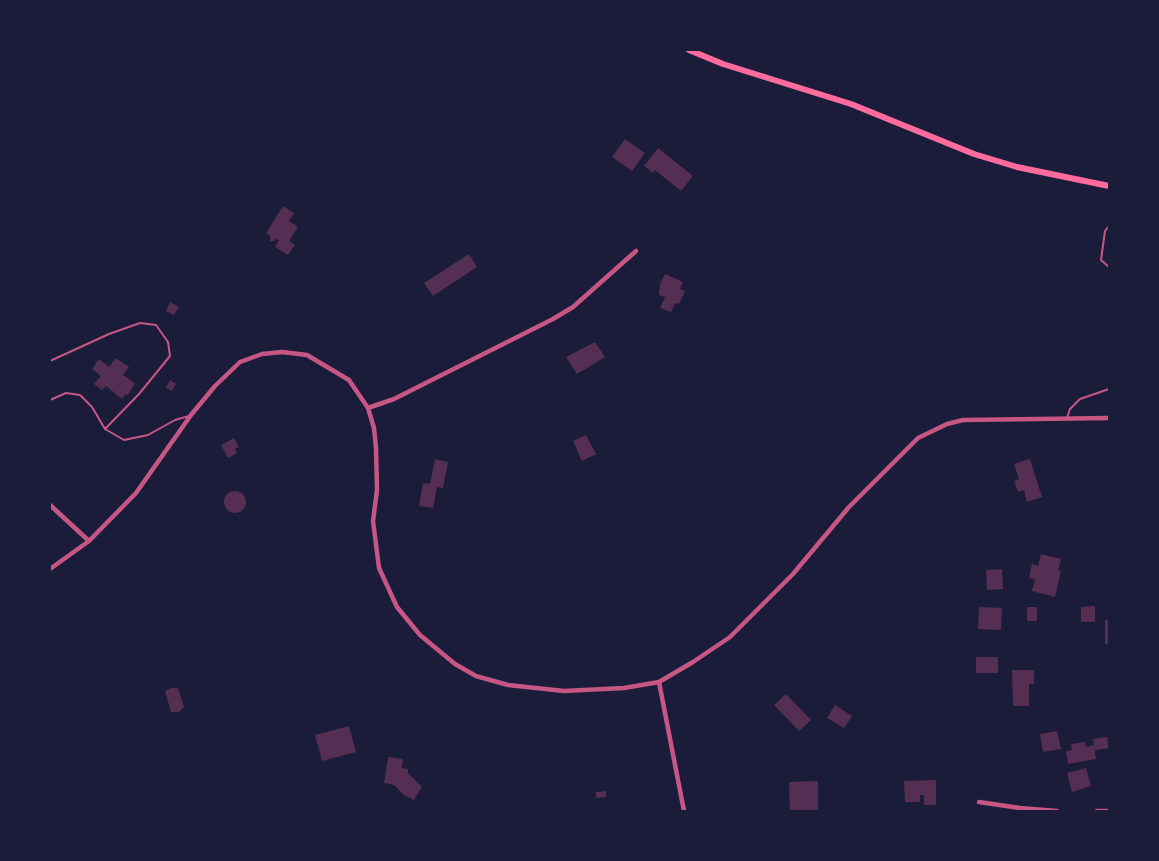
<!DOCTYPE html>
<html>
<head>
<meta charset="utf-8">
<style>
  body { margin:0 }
  #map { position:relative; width:1159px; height:861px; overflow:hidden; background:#1b1b3a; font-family:"Source Sans 3",sans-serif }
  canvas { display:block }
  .frame { position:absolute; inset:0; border:51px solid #1b1b3a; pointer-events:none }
</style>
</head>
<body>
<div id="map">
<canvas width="1159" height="861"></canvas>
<div class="frame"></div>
</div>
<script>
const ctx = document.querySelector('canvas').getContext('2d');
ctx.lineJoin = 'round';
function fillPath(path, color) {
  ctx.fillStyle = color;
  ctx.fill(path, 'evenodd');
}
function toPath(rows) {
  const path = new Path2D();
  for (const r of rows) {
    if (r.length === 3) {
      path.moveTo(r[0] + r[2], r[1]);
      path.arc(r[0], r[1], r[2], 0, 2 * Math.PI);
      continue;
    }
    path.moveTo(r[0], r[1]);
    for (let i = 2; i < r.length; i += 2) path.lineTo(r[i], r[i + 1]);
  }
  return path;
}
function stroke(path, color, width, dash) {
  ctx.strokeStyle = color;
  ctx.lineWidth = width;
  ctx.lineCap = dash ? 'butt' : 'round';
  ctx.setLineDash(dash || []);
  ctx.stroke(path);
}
fillPath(toPath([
  [625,139,645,153,632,171,612,157],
  [658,148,693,176,681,191,655,170,653,173,644,166],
  [283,206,294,213,289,221,298,227,289,241,295,245,288,255,275,247,279,240,276,239,274,241,270,241,270,236,266,233],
  [469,254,477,267,433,296,424,283],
  [665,274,683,282,680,289,685,291,679,304,675,303,671,312,660,308,665,297,659,295,660,284],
  [170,302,179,307,174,315,166,311],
  [595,342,605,357,577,374,566,357],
  [116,358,129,367,123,375,135,383,128,395,126,394,122,399,106,386,102,390,94,384,101,376,92,369,99,359,109,367],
  [170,380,176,384,172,391,166,388],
  [586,435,596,454,582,461,573,441],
  [234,438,239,447,235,449,237,453,228,458,221,445],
  [435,459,448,462,443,488,437,487,433,508,419,506,423,483,430,484],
  [1030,459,1042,497,1027,502,1024,490,1018,492,1014,481,1019,479,1014,464],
  [235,502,11],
  [1041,554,1061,559,1058,570,1061,571,1055,597,1032,591,1035,579,1029,578,1032,564,1038,566],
  [1002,569,1003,589,987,590,986,570],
  [1095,606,1095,622,1081,622,1081,607],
  [979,607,1002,608,1001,630,978,629],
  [1027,607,1037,607,1037,621,1027,621],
  [1105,620,1109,620,1109,644,1105,644],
  [976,657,998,657,998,673,976,673],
  [1012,670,1034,670,1034,684,1029,684,1029,706,1013,706],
  [171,688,178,688,184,707,179,712,171,712,165,691],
  [786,694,811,720,799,731,774,705],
  [835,705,852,716,844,728,827,718],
  [349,726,356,752,322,761,315,735],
  [1057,731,1061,749,1043,752,1040,734],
  [1107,737,1109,748,1095,750,1093,739],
  [1085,742,1086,747,1094,745,1096,759,1068,764,1066,751,1072,750,1071,744],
  [388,757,403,759,402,768,408,769,408,773,422,787,414,800,405,796,394,785,384,783],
  [1086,768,1091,786,1072,792,1067,773],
  [936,780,936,805,924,805,924,795,920,795,920,802,905,802,904,781],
  [818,781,818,811,790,811,789,782],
  [606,791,606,797,596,798,596,792]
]), '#542f53');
stroke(toPath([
  [1109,226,1105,231,1101,260,1109,267],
  [50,361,109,334,140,323,156,325,168,342,170,356,139,394,105,429],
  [50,400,66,393,80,395,92,407,105,429,124,440,148,435,175,420,189,416],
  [1067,418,1070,409,1080,399,1109,389]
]), '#c65784', 2);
stroke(toPath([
  [368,408,394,399,553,319,573,307,636,251],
  [50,505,89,541],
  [50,569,89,541,136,493,191,415,215,386,240,362,262,354,282,352,307,355,349,380,368,408,374,428,376,448,377,490,373,521,379,568,397,607,420,635,455,664,476,676,508,685,564,691,624,688,659,682,693,662,730,637,793,574,849,507,918,438,947,424,963,420,1109,418],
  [659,682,684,811],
  [979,802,1020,808,1057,811],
  [1097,811,1109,811]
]), '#c65784', 4.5);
stroke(toPath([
  [689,50,723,64,851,104,974,154,1017,167,1109,186]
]), '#ff6b9d', 6);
</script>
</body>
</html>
